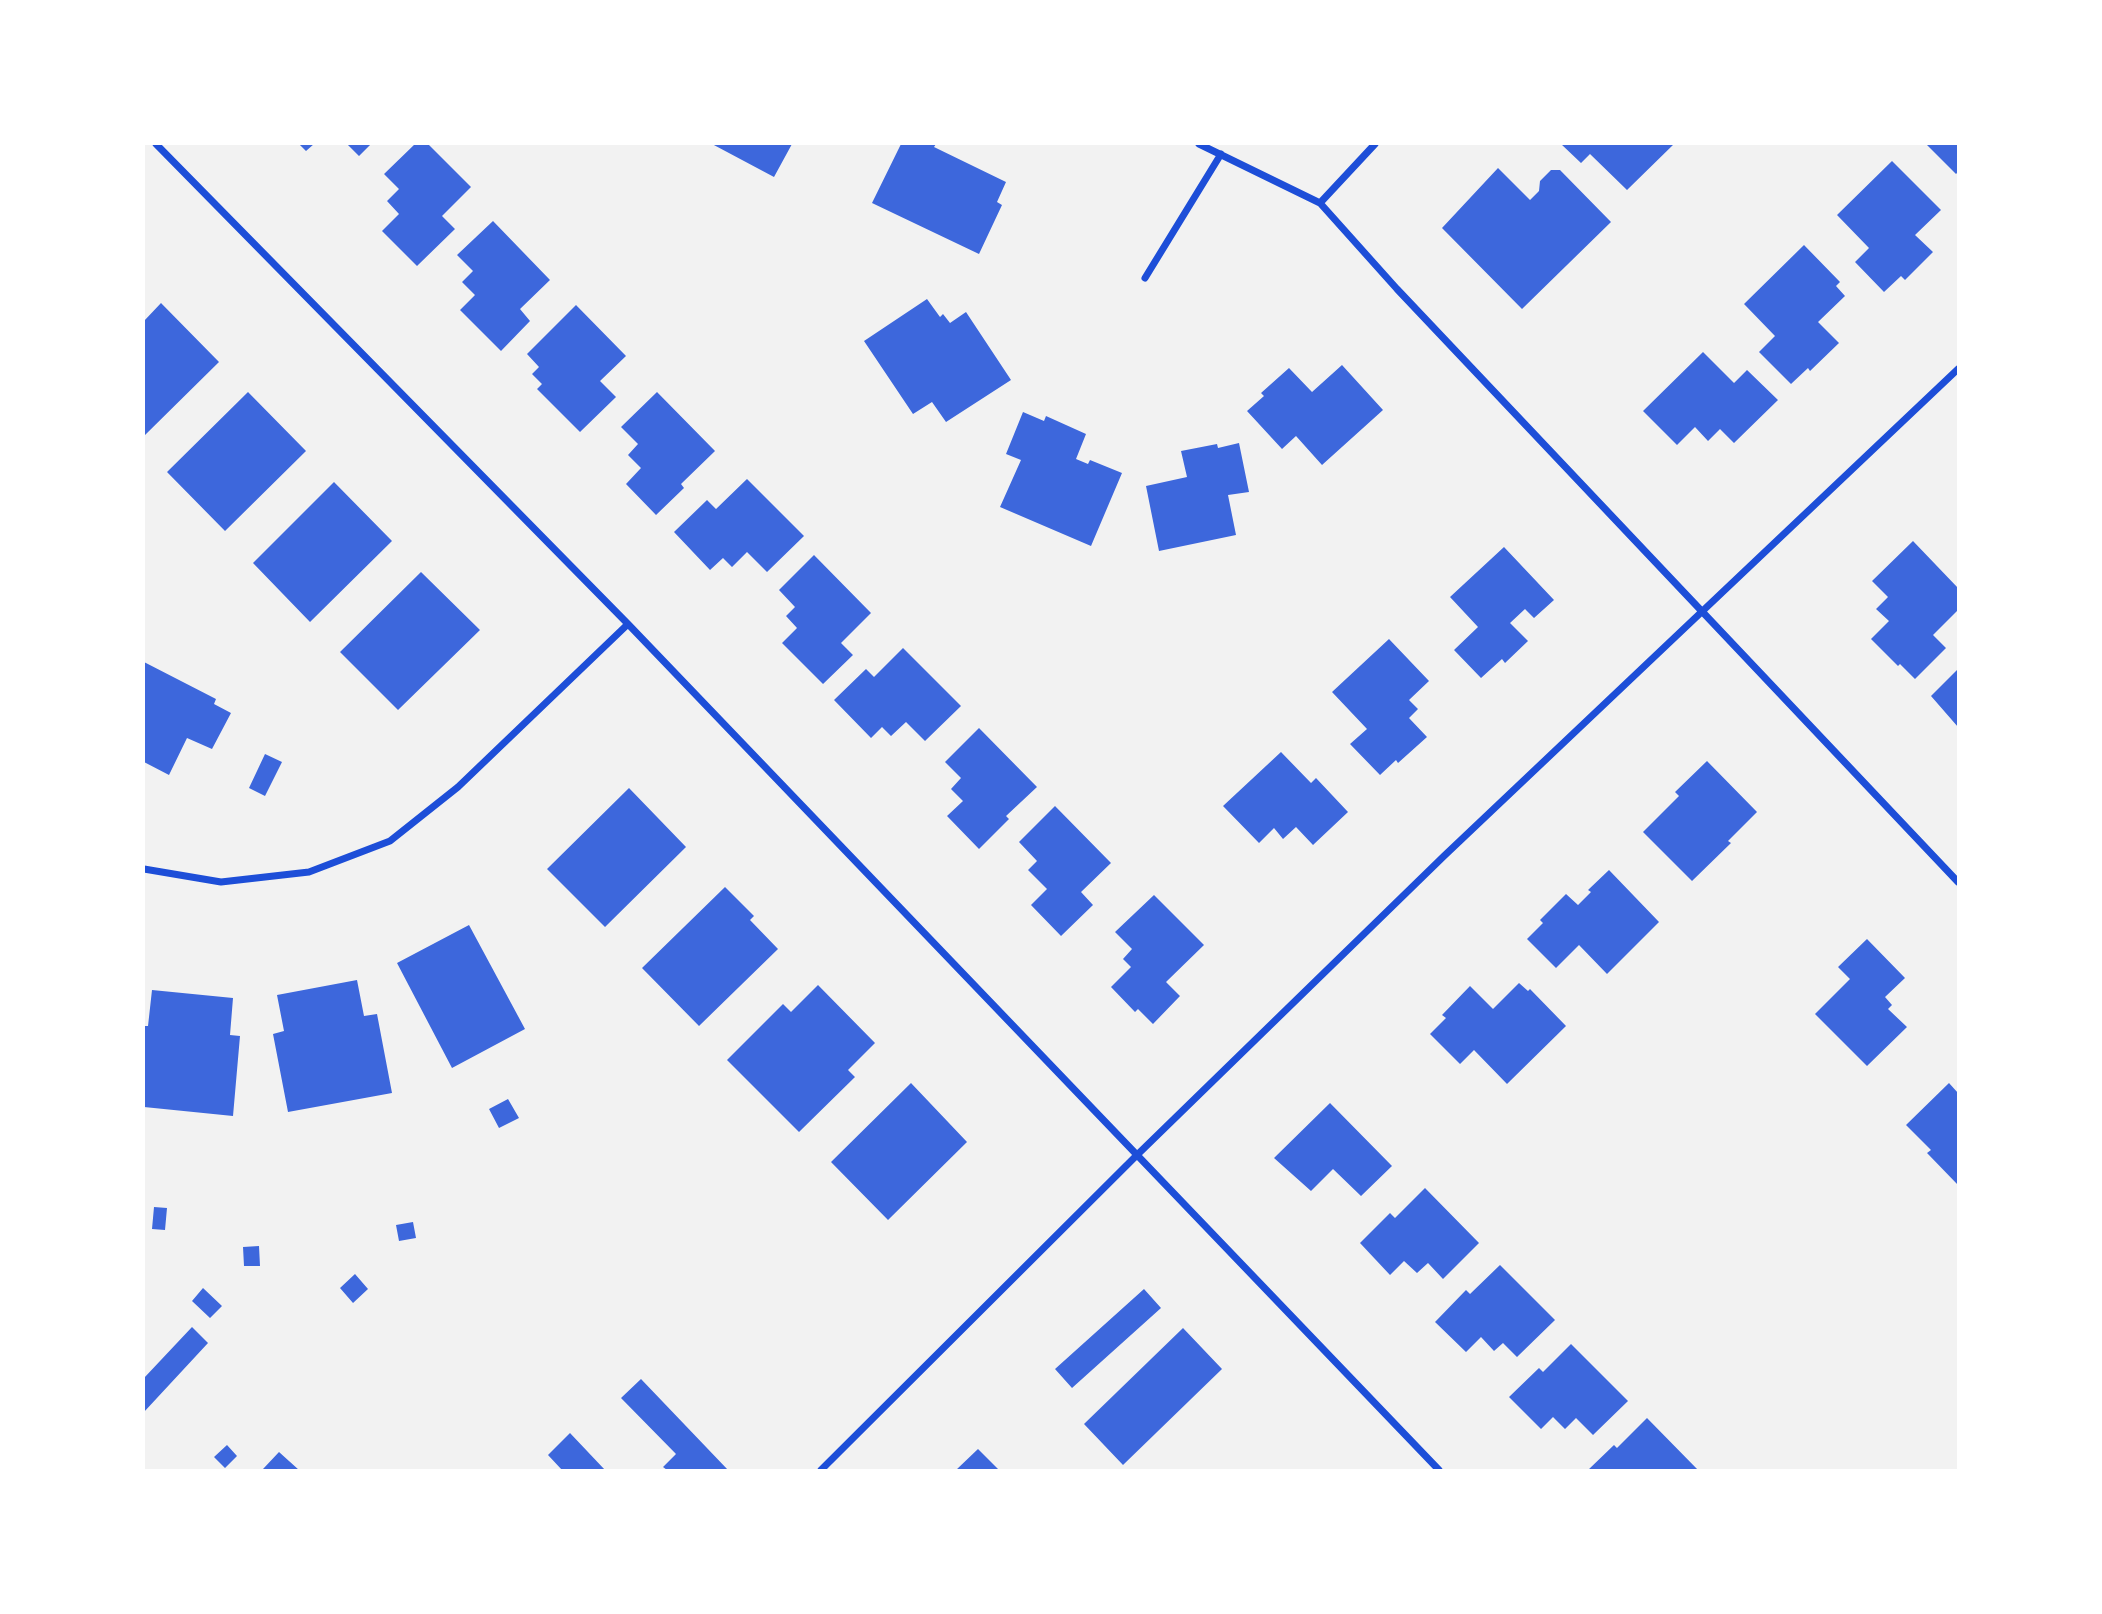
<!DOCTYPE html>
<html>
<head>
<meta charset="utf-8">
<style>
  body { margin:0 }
  #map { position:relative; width:2102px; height:1614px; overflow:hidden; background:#f2f2f2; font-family:"IBM Plex Sans",sans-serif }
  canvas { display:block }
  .frame { position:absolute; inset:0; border:145px solid #fff; pointer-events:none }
</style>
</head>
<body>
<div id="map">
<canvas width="2102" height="1614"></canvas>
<div class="frame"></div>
</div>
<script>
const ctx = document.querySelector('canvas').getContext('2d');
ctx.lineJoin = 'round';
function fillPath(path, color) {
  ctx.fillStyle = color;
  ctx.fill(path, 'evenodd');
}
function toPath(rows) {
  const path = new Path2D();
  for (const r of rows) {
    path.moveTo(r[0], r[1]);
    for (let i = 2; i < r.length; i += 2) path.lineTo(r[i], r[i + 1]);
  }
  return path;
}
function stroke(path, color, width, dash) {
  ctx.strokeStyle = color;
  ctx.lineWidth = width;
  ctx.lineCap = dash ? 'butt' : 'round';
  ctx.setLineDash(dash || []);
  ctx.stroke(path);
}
fillPath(toPath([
  [299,144,314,144,306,151],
  [347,144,371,144,359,156],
  [415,144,428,144,471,187,442,216,455,229,417,266,382,231,399,214,387,201,399,189,384,174],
  [712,144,792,144,774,177],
  [901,144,936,144,934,147,1006,182,997,202,1002,205,979,254,872,203],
  [1561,144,1674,144,1627,190,1590,154,1581,163],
  [1926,144,1958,144,1958,172,1956,174],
  [1892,161,1941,210,1915,235,1933,252,1905,280,1901,276,1884,292,1855,262,1869,248,1837,215],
  [1498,168,1530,200,1539,191,1540,181,1551,170,1560,170,1611,222,1522,309,1442,228],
  [493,221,550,280,520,309,530,321,501,351,460,310,475,295,462,282,473,271,457,255],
  [1804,245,1840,282,1836,286,1845,296,1818,322,1839,343,1810,371,1808,368,1791,384,1759,352,1775,336,1744,304],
  [927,299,940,317,943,314,950,323,966,312,1011,380,946,422,932,402,913,414,864,341],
  [161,303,219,362,144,436,144,321],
  [576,305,626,356,600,381,616,397,580,432,537,389,542,384,532,374,539,367,527,354],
  [1703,352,1734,383,1747,370,1778,400,1734,443,1720,429,1708,441,1695,427,1677,445,1643,411],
  [1342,365,1383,410,1322,465,1296,436,1282,449,1247,411,1264,396,1261,393,1289,368,1312,392],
  [248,392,306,451,225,531,167,472],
  [657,392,715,451,681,484,684,488,656,515,626,484,641,468,628,455,638,444,621,427],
  [1023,412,1044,421,1046,416,1086,434,1076,459,1088,464,1090,460,1122,473,1091,546,1000,507,1021,460,1006,454],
  [1239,443,1249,492,1228,495,1236,535,1159,551,1146,486,1187,477,1181,451,1217,444,1218,448],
  [747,479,804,536,767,572,747,552,732,567,723,558,710,570,674,532,707,500,716,509],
  [334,482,392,541,310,622,253,563],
  [1913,541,1958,588,1958,610,1933,635,1946,648,1915,679,1900,664,1898,666,1871,639,1889,621,1876,609,1888,597,1872,581],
  [1504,547,1554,600,1534,618,1525,609,1510,623,1528,641,1505,663,1502,659,1481,678,1454,650,1478,627,1450,597],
  [814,555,871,613,841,643,853,655,823,684,782,643,797,628,786,616,795,607,779,590],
  [421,572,480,630,398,710,340,652],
  [1389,639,1429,681,1409,700,1418,709,1409,718,1427,737,1398,763,1396,760,1380,775,1350,744,1367,729,1332,692],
  [903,648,961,706,925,741,906,722,891,736,882,727,871,738,834,700,866,669,874,677],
  [144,662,216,699,214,704,231,713,212,749,187,738,169,775,144,762],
  [1958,669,1958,727,1931,696],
  [979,728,1037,787,1006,816,1009,819,979,849,947,816,963,801,951,789,961,778,945,762],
  [1281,752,1311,783,1316,778,1348,812,1313,845,1296,827,1283,839,1274,828,1259,843,1223,806],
  [265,754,282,762,265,796,249,788],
  [1707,761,1757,812,1728,841,1731,843,1692,881,1643,832,1679,796,1675,792],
  [629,788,686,847,605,927,547,869],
  [1055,806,1111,863,1081,892,1093,905,1061,936,1031,905,1047,889,1028,870,1037,861,1019,842],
  [1609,870,1659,922,1607,974,1579,945,1556,968,1527,939,1543,923,1540,920,1566,894,1578,905,1591,892,1588,890],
  [725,887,754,916,750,920,778,949,699,1026,642,968],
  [1154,895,1204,945,1166,982,1180,996,1153,1024,1138,1009,1135,1012,1111,987,1131,967,1123,959,1132,949,1115,932],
  [469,925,525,1029,452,1068,397,963],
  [1867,939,1905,978,1885,997,1892,1005,1888,1009,1907,1027,1867,1066,1815,1014,1850,979,1838,967],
  [357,980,364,1016,377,1014,392,1093,288,1112,273,1034,284,1031,277,995],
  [1519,983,1528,991,1530,989,1566,1026,1507,1084,1474,1050,1460,1064,1430,1034,1446,1018,1442,1015,1470,986,1493,1009],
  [818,985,875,1043,848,1070,855,1077,799,1132,727,1060,783,1004,791,1012],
  [152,990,233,998,230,1035,240,1036,233,1116,144,1107,144,1026,148,1026],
  [911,1083,967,1142,888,1220,831,1162],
  [1949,1083,1958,1093,1958,1185,1927,1153,1931,1150,1906,1125],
  [508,1099,519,1118,499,1128,489,1109],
  [1330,1103,1392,1166,1361,1196,1333,1169,1311,1191,1274,1158],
  [1425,1188,1479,1243,1443,1279,1428,1263,1417,1273,1404,1261,1390,1275,1360,1243,1390,1213,1395,1218],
  [154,1207,167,1208,165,1230,152,1229],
  [413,1222,416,1238,399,1241,396,1225],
  [259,1246,260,1266,244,1266,243,1247],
  [1500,1265,1555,1320,1517,1357,1503,1343,1494,1351,1481,1337,1466,1352,1435,1322,1466,1290,1470,1294],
  [355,1274,368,1289,353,1303,340,1288],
  [203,1288,222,1306,210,1318,192,1301],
  [1144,1289,1161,1308,1072,1388,1055,1369],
  [192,1327,208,1343,144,1412,144,1378],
  [1183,1328,1222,1369,1123,1465,1084,1424],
  [1571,1344,1628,1401,1593,1435,1576,1418,1565,1429,1553,1417,1541,1429,1509,1397,1539,1368,1543,1372],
  [641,1379,728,1470,667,1470,663,1467,676,1454,621,1398],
  [1647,1418,1698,1470,1588,1470,1614,1445,1617,1448],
  [570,1433,605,1470,562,1470,548,1455],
  [227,1445,237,1456,225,1468,214,1457],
  [978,1449,999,1470,956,1470],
  [279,1452,299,1470,263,1469]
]), '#3d67dc');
stroke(toPath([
  [156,144,628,624,1439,1470],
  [1199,144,1320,203,1397,289,1958,882],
  [1320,203,1375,144],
  [1145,278,1221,154],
  [144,869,221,882,309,872,390,841,458,787,628,624],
  [821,1470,1136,1156,1444,856,1958,369]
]), '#1d4ed8', 7);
</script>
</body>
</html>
